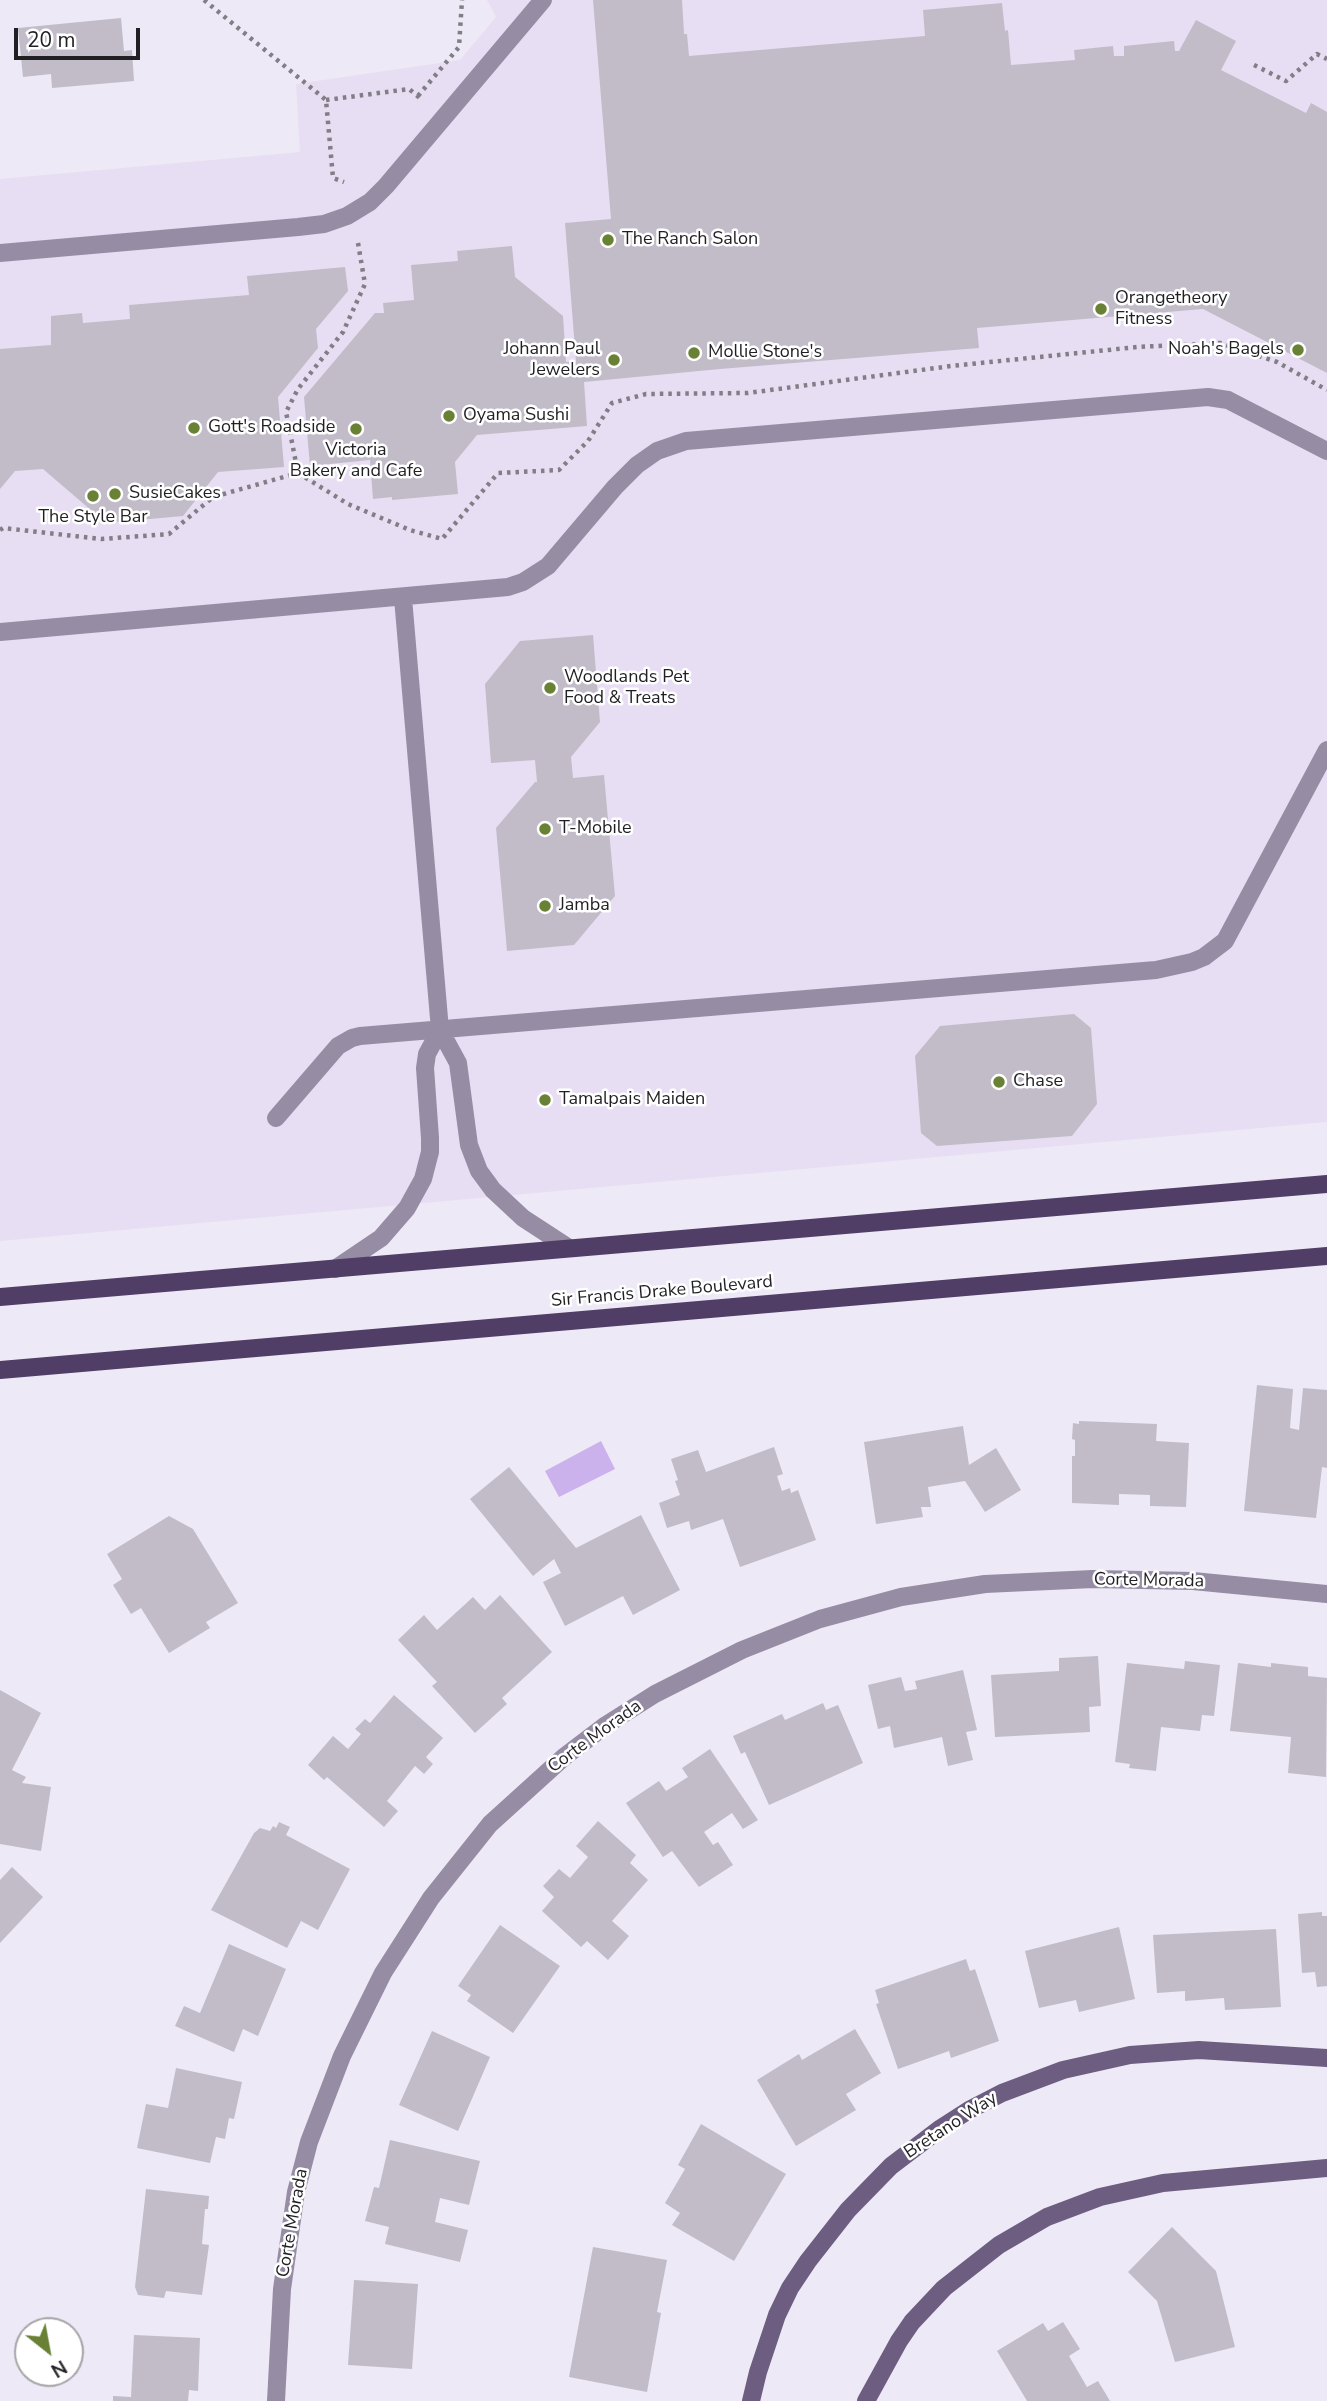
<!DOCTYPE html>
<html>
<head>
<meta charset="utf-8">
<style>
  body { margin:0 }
  #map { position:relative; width:1327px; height:2401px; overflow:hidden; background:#eee9f6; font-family:"Nunito Sans",sans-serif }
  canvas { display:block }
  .north { position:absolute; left:14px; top:2317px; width:70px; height:70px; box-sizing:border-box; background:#fff; border:2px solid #a6a5a7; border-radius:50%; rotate:149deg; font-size:19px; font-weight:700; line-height:28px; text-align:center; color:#201f23 }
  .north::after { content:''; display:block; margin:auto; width:24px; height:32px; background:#698134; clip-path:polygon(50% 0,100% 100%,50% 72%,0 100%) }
  .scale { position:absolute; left:14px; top:28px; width:126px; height:32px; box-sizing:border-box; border:4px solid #201f23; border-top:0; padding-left:9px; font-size:21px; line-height:24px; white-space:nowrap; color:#201f23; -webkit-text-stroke:5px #fff; paint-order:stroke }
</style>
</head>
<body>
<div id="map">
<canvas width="1327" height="2401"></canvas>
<div class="north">N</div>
<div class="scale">20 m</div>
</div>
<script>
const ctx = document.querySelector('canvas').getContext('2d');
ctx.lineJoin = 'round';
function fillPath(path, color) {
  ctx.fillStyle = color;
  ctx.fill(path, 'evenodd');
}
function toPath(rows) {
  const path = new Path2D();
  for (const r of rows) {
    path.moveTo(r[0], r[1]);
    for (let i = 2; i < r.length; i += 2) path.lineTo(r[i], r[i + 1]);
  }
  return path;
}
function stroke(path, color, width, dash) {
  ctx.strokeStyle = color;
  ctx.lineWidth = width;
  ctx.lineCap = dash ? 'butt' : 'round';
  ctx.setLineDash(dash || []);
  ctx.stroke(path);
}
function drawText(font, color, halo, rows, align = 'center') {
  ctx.font = font + ' "Nunito Sans",sans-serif';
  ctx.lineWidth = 5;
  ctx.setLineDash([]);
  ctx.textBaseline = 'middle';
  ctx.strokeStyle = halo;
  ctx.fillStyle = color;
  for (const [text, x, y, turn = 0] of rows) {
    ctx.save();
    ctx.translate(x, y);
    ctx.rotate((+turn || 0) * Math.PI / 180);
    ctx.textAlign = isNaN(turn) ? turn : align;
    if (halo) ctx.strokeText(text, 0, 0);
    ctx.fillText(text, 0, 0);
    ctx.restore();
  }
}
fillPath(toPath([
  [487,0,1327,0,1327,1122,0,1241,0,179,300,152,296,84,460,60,496,17]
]), '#e7def3');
fillPath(toPath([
  [601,1441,615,1469,559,1497,545,1471]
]), '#cbb2ec');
fillPath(toPath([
  [593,0,682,0,684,34,687,34,689,56,925,36,923,10,1002,3,1005,31,1008,30,1011,65,1075,60,1074,50,1113,46,1114,56,1124,56,1124,46,1174,41,1175,51,1179,51,1196,20,1236,41,1221,70,1306,113,1311,103,1327,112,1327,373,1203,309,977,328,979,348,720,369,584,382,587,426,477,435,455,462,458,494,392,500,392,497,373,499,370,460,310,466,304,397,375,313,384,313,383,303,414,300,411,265,458,261,457,251,512,246,515,277,563,316,566,362,576,361,565,223,611,219],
  [121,18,124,51,132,50,134,81,52,88,51,74,23,77,18,28],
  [345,267,348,291,316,329,318,348,278,397,284,467,218,472,183,516,106,523,43,469,15,471,0,489,0,349,51,345,51,316,82,313,83,323,130,319,129,305,249,295,247,276],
  [593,635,600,722,571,757,573,778,604,775,615,896,574,945,507,951,496,828,535,782,537,782,535,760,491,763,485,684,520,641],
  [1074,1014,1091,1028,1097,1104,1072,1136,937,1146,921,1133,915,1056,940,1026],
  [1257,1385,1293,1389,1290,1428,1299,1430,1303,1388,1327,1390,1327,1468,1322,1467,1316,1518,1244,1511],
  [1079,1421,1157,1424,1156,1441,1189,1443,1186,1507,1150,1506,1150,1495,1119,1494,1119,1505,1072,1503,1072,1456,1075,1456,1075,1440,1072,1439,1073,1423,1079,1424],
  [963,1426,969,1465,996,1448,1021,1490,985,1512,965,1481,928,1487,931,1507,921,1507,923,1517,876,1524,864,1442],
  [774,1447,783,1474,777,1476,782,1491,790,1488,791,1493,798,1490,816,1540,740,1567,723,1519,691,1530,689,1521,667,1528,659,1503,680,1495,675,1481,678,1480,671,1459,698,1450,706,1472],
  [509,1467,576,1548,641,1515,680,1590,633,1615,623,1596,565,1626,543,1582,561,1573,554,1559,533,1576,470,1499],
  [169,1516,193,1529,238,1603,206,1622,210,1628,169,1653,141,1608,131,1614,113,1585,122,1579,107,1554],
  [500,1595,552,1652,502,1698,507,1704,475,1733,432,1686,437,1682,398,1640,424,1615,437,1630,473,1597,485,1610],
  [1098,1656,1101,1706,1089,1707,1090,1732,995,1737,991,1675,1059,1671,1059,1658],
  [1185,1661,1220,1665,1214,1716,1202,1715,1200,1731,1161,1727,1156,1771,1129,1768,1130,1764,1115,1762,1127,1663,1184,1669],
  [1238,1663,1271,1667,1271,1663,1308,1667,1308,1676,1327,1678,1326,1777,1288,1773,1291,1737,1230,1731],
  [963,1670,977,1730,966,1732,973,1760,948,1766,942,1737,894,1748,890,1726,878,1729,868,1685,901,1677,905,1691,917,1689,915,1681],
  [0,1690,41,1713,12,1770,26,1777,22,1783,51,1787,41,1851,0,1844],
  [394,1695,443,1738,426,1757,433,1764,424,1774,415,1766,387,1801,398,1811,384,1827,327,1777,324,1780,308,1765,333,1736,348,1749,361,1734,355,1729,365,1719,370,1723],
  [823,1703,826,1710,838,1705,863,1763,769,1805,745,1752,741,1754,733,1736,782,1714,785,1720],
  [710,1749,758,1820,743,1829,732,1813,704,1832,713,1845,718,1842,733,1865,699,1887,672,1851,663,1857,626,1803,659,1781,666,1791,688,1777,682,1768],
  [598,1821,636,1855,630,1863,648,1880,612,1921,629,1936,608,1960,587,1941,581,1947,542,1911,554,1897,543,1886,559,1869,570,1878,588,1857,576,1846],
  [279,1822,290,1827,286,1835,350,1869,318,1930,301,1921,287,1948,211,1910,254,1833,260,1828,270,1831,273,1826,276,1828],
  [12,1867,43,1897,0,1943,0,1880],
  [1322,1912,1322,1916,1327,1916,1327,1986,1317,1987,1315,1972,1302,1973,1298,1914],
  [500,1925,560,1966,513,2033,467,2001,471,1995,458,1986],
  [1119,1927,1135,1999,1079,2012,1076,2000,1039,2008,1025,1951],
  [1276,1929,1281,2007,1225,2010,1224,1998,1185,2001,1185,1991,1157,1993,1153,1935],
  [229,1944,286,1969,258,2036,243,2029,234,2052,175,2026,184,2006,200,2013],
  [966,1959,970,1971,975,1969,999,2041,951,2058,949,2051,898,2069,876,2004,879,2003,875,1990],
  [855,2029,881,2073,846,2094,856,2110,796,2146,757,2080,799,2054,802,2060],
  [432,2031,490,2057,458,2131,399,2105],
  [176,2068,242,2082,234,2119,229,2118,225,2139,216,2137,210,2163,137,2148,146,2104,168,2108],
  [701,2124,786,2174,734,2261,672,2225,680,2213,665,2203,685,2169,678,2165],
  [390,2140,480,2161,469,2205,440,2198,435,2222,468,2230,460,2262,385,2244,389,2227,365,2221,374,2187,379,2188],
  [146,2189,209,2196,208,2209,205,2209,202,2244,209,2245,202,2295,166,2291,164,2298,138,2295,135,2287],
  [1172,2227,1216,2271,1235,2347,1175,2362,1157,2301,1128,2272],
  [593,2247,667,2260,657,2312,661,2313,647,2392,569,2377],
  [354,2280,418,2284,412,2369,348,2365],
  [1063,2322,1080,2349,1069,2356,1087,2387,1098,2381,1110,2401,1027,2401,997,2351,1043,2323,1048,2331],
  [134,2335,200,2338,198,2391,189,2390,188,2401,113,2401,113,2396,131,2397]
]), '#c2bcc9');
stroke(toPath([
  [204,0,326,100,333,178,344,182],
  [1254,65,1286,81,1317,54,1327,59],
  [418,96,459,47,462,0],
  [326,100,409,89,420,98],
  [358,243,365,284,343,332,298,389,286,412,298,473,348,504,410,530,442,539,498,473,559,470,588,441,612,403,646,394,748,393,951,366,1137,347,1220,343,1277,362,1327,390],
  [0,530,3,528,101,539,169,534,213,497,298,473]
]), '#817e86', 4.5, [3.5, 5]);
stroke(toPath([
  [0,253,298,227,324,224,347,216,370,202,386,186,543,0],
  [403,598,440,1030,458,1063,469,1145,479,1171,493,1190,523,1218,569,1248],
  [0,632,508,587,523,582,548,566,615,487,637,465,657,451,686,441,1208,397,1228,400,1327,451],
  [276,1118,338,1046,352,1038,360,1036,1156,970,1192,962,1204,957,1225,941,1327,750],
  [335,1269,381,1238,407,1208,423,1179,430,1152,430,1138,425,1068,427,1054,440,1030]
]), '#968ca4', 18);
stroke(toPath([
  [276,2401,282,2289,296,2192,309,2142,342,2056,383,1973,431,1898,490,1824,564,1757,606,1725,655,1694,742,1650,820,1619,901,1597,985,1584,1093,1579,1193,1581,1327,1594]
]), '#968ca4', 18);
stroke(toPath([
  [751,2401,758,2372,777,2315,790,2288,808,2261,848,2210,891,2166,941,2128,969,2110,1002,2093,1063,2070,1130,2055,1199,2050,1327,2058],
  [866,2401,899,2341,912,2322,944,2288,999,2245,1047,2217,1100,2197,1163,2183,1327,2168]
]), '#6d5e81', 18);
stroke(toPath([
  [0,1297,1327,1184],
  [0,1370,1327,1256]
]), '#513e67', 18);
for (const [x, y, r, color] of [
  [608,240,7,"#698134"],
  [1101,309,7,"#698134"],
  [1298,350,7,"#698134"],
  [694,353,7,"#698134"],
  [614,360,7,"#698134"],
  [449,416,7,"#698134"],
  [194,428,7,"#698134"],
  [356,429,7,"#698134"],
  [115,494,7,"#698134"],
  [93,496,7,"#698134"],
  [550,688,7,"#698134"],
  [545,829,7,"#698134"],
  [545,906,7,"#698134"],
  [999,1082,7,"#698134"],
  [545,1100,7,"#698134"]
]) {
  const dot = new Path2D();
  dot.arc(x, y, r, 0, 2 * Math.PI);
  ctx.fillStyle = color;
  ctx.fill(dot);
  stroke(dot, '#fff', 2.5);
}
drawText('18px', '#201f23', '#fff', [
  ["The Ranch Salon",622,240],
  ["Orangetheory",1115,299],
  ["Fitness",1115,320],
  ["Johann Paul",600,350,"right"],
  ["Jewelers",600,371,"right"],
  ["Noah's Bagels",1284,350,"right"],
  ["Mollie Stone's",708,353],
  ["Oyama Sushi",463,416],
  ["Gott's Roadside",208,428],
  ["Victoria",356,451,"center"],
  ["Bakery and Cafe",356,472,"center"],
  ["SusieCakes",129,494],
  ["The Style Bar",93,518,"center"],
  ["Woodlands Pet",564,678],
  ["Food & Treats",564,699],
  ["T-Mobile",559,829],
  ["Jamba",559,906],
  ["Chase",1013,1082],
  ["Tamalpais Maiden",559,1100]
], 'left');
drawText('18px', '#201f23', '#fff', [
  ["Sir Francis Drake Boulevard",662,1292,-5],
  ["Corte Morada",1149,1581,1],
  ["Corte Morada",595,1737,-36],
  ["Bretano Way",951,2126,-33],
  ["Corte Morada",293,2223,-80]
]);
</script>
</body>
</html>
